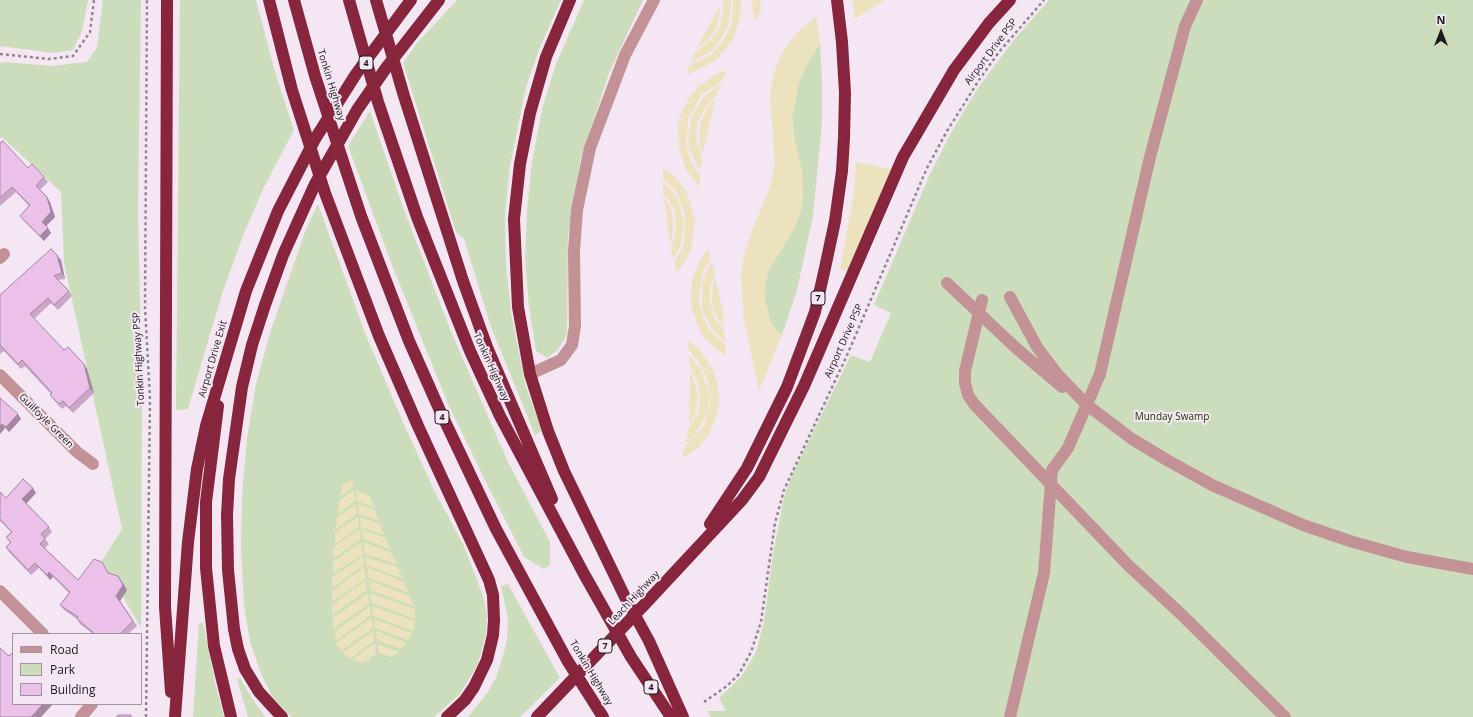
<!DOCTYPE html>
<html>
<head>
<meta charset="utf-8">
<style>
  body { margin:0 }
  #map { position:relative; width:1473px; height:717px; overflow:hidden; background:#f4e7f3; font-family:"Open Sans",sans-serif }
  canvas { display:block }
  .legend { position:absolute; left:12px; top:633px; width:130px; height:72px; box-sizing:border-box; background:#f4e7f3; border:1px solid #9e959e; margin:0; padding:5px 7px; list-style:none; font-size:12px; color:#1e1a1e }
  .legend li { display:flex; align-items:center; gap:8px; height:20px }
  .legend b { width:20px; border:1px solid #9e959e }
  .north { position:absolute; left:1421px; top:12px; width:40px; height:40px; -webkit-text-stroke:3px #f4e7f3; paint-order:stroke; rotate:0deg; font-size:11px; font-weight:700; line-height:16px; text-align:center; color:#1e1a1e }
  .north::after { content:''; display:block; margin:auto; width:14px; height:18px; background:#1e1a1e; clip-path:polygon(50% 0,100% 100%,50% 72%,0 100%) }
</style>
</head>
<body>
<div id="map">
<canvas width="1473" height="717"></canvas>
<ul class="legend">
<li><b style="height:5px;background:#c39297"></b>Road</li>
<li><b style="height:11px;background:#ccddbc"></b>Park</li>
<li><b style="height:11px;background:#ebc1e9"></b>Building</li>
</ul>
<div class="north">N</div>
</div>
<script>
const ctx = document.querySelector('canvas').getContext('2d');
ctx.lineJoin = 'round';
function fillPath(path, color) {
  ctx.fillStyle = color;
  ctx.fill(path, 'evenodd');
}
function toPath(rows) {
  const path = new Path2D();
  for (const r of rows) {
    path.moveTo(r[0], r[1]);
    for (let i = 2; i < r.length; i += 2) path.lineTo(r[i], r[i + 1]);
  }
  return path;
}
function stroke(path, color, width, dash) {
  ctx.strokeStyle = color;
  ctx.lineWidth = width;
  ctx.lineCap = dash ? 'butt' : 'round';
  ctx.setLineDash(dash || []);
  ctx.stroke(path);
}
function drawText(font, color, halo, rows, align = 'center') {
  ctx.font = font + ' "Open Sans",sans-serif';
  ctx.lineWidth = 4;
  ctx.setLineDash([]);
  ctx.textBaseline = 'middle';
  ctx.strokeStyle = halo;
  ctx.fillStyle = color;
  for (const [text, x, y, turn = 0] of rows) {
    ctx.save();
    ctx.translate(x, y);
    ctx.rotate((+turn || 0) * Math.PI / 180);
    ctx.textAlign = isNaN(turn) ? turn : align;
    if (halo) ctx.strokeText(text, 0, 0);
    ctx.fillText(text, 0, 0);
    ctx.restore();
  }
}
fillPath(toPath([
  [0,0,88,0,82,31,73,50,53,53,0,46],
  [103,0,141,0,138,209,142,395,141,628,102,561,122,529,64,263,61,192,2,137,0,138,0,63,6,62,51,66,87,62,97,47],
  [180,0,256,0,275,72,294,130,264,187,244,233,222,294,188,409,176,410],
  [457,0,561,0,540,47,526,87,510,166,505,214,506,265,511,313,526,387,542,431,535,435,491,327,464,239,456,232,403,63,417,43],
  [584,0,643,0,609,73,580,162,568,236,567,334,558,350,547,358,536,351,529,307,525,260,527,210,532,162,542,109,556,64],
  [1049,0,1473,0,1473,717,711,717,707,711,726,711,719,698,741,677,756,652,764,621,773,554,784,497,793,473,851,355,870,362,891,313,874,305,930,174,952,131,978,88,1013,41],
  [820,44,822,81,822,122,813,216,797,290,782,335,776,331,770,321,765,299,765,286,768,271,794,229,801,211,792,116,799,82,809,60],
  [370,111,404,210,450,329,508,462,550,542,550,565,544,569,524,557,483,476,448,404,392,265,348,146],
  [318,204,365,333,402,420,434,490,464,546,483,596,487,614,486,634,478,664,460,694,434,717,291,717,272,696,262,676,250,642,244,605,241,547,242,496,247,438,256,384,271,330,306,229],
  [508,584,560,678,520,717,468,717,487,693,496,678,503,656,507,640,508,618,501,586],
  [199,623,203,623,216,687,224,717,193,717],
  [240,678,250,695,265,717,248,717,237,679]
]), '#ccddbc');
fillPath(toPath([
  [723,0,731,0,731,3,730,19,724,34,713,50,691,63,695,52,712,39,720,25,723,11],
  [733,0,740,0,741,5,739,22,733,40,716,60,700,69,686,75,689,66,712,54,724,40,732,23],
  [752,0,760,0,761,11,754,21],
  [853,0,885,0,855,19],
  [720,6,719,20,714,32,706,42,696,49],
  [816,16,820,44,809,60,799,82,792,116,793,133,802,170,803,197,801,211,794,229,768,271,765,286,765,299,770,321,776,331,782,335,759,391,744,319,741,271,745,252,752,231,770,187,775,165,770,93,775,70,782,52,797,33],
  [727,70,722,81,701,95,688,119,686,145,691,162,700,175,700,187,687,172,679,149,678,128,680,116,690,96,699,86,716,74],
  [721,83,716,96,706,107,698,121,696,136,702,160,700,171,689,148,688,138,691,118,704,96],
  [715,100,702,156,699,140,700,124,707,108],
  [856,162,891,169,849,271,840,269,854,193],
  [663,167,676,178,687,193,695,221,691,250,682,266,677,272,674,262,682,249,684,240,685,215,677,193,663,178],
  [663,182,677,197,684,221,681,245,673,259,671,248,676,230,675,213,669,200,663,193],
  [664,197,671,209,673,221,673,233,670,244],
  [708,249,711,260,705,268,701,281,699,304,708,328,726,346,726,355,714,348,701,333,691,307,692,280,699,262],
  [712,263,715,274,710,287,710,301,715,319,724,330,725,342,712,329,702,309,702,286,706,271],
  [715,278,723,311,724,327,716,316,712,304,712,291],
  [688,341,700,350,712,368,718,385,719,402,716,416,710,432,698,448,682,458,685,446,703,428,710,402,707,378,699,362,689,351],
  [689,355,702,371,709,396,707,411,702,423,694,436,686,443,688,429,698,413,700,399,698,383,690,367],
  [690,372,696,386,698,397,695,414,689,424],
  [352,480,353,487,340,497,342,486],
  [354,490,355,501,338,514,339,501],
  [356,490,370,496,374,507,357,501],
  [356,504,357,514,336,529,337,517],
  [358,504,375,510,379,521,359,514],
  [358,517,359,527,335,544,335,532],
  [360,517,380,524,384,535,361,527],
  [359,529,361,539,333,559,334,547],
  [361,529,386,538,391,550,363,539],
  [361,542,363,555,333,573,333,562],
  [363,542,392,553,397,564,365,554],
  [363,557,364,565,332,588,332,577],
  [365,557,398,567,403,579,366,565],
  [364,567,366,578,332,602,332,591],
  [367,567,404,582,409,593,368,578],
  [366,580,367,590,332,615,332,605],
  [368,580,410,596,414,606,370,590],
  [368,593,369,604,333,629,333,618],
  [370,593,415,609,415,619,372,603],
  [370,606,371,615,336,641,334,632],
  [372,606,415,621,413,631,373,616],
  [371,618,373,628,341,651,336,643],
  [374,619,412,633,408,640,375,628],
  [373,631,374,641,350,659,342,653],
  [376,631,407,643,401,649,377,640],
  [375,643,376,654,363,663,352,660],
  [377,644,399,652,391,657,379,653]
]), '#ece2bd');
stroke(toPath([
  [0,54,49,59,73,56,90,32,94,0],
  [704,702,727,686,739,674,751,652,761,622,775,523,784,490,848,353,927,168,947,131,979,80,999,52,1044,0],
  [146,717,150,399,145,307,147,0]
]), '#8f868f', 2.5, [3, 3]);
stroke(toPath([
  [0,258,4,254],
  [947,283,1016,348,1062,387],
  [1010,297,1037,347,1058,375,1087,405,1132,439,1167,460,1212,485,1303,525,1353,542,1407,557,1473,569],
  [982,300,965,371,965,383,968,395,974,404,1128,565,1181,614,1285,717],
  [530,374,561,360,572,345,575,326,574,251,577,210,590,148,625,55,654,0],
  [0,375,77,452,93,464],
  [0,591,43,634],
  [81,717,92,704],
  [1010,717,1044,573,1052,470,1068,448,1100,374,1150,157,1185,26,1197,0]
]), '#c39297', 12);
stroke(toPath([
  [167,0,165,607,171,692],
  [269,0,292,90,325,193,354,270,379,336,418,426,489,580,493,595,494,620,493,635,487,660,474,687,465,700,447,717],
  [294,0,315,76,361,216,409,341,441,413,496,529,567,660,603,717],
  [349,0,378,102,417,217,470,351,500,416,584,574,631,657,671,717],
  [376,0,404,96,463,281,487,347,552,499],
  [570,0,546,57,530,113,520,164,514,219,518,307,530,374,548,431,564,471,625,597,649,641,683,717],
  [218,406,206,502,206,568,214,646,231,717],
  [710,524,747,468,787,387,815,312,825,268,835,221,842,171,844,138,845,93,842,42,837,0],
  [175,717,188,542,197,469,206,426,246,291,278,211,315,139,356,74,411,0],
  [282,717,259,692,245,669,238,649,234,629,228,570,227,515,229,479,242,387,252,345,265,305,283,255,315,184,357,110,386,68,439,0],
  [537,717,645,604,742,500,759,477,804,386,903,157,954,70,989,23,1010,0]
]), '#86253b', 12);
fillPath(toPath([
  [0,143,28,168,44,177,48,182,40,190,47,197,50,202,55,217,46,226,51,233,44,241,24,221,20,216,29,206,16,192,0,206],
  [61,260,65,279,58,280,69,291,72,296,58,310,51,303,34,319,64,350,84,364,87,369,94,393,73,413,66,406,62,409,54,400,50,395,51,394,25,366,21,369,4,351,0,354,0,295],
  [0,398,21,419,9,432,5,428,0,434],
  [0,492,6,498,36,493,26,503,49,527,52,532,45,539,49,544,45,548,78,580,102,562,109,573,122,581,127,590,120,601,137,626,128,634,93,634,80,624,77,619,64,610,60,605,69,593,53,577,50,580,39,568,31,575,9,552,6,547,10,543,6,537,11,532,0,521]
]), '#caa6c8');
fillPath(toPath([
  [47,197,50,202,55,217,45,227,42,222],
  [48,228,51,233,44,241,40,236],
  [57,255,61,260,65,279,62,273],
  [84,364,87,369,94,393,90,388],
  [18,414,21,419,9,432,6,427],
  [2,424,5,428,0,434,0,426],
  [33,488,36,493,26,504,22,499],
  [49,572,53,577,50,580,47,575],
  [118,576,127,590,120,601,137,626,116,596],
  [43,704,53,704,41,717,31,717]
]), '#a487a3');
const building = toPath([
  [3,141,28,168,32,164,44,177,36,186,47,197,51,212,42,222,48,228,40,236,20,216,30,205,12,187,0,198,0,143,3,141],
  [51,249,57,255,62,273,54,276,69,291,54,305,48,298,30,314,64,350,68,347,84,364,90,388,69,408,63,401,59,404,50,395,52,393,22,360,18,364,0,345,0,295,51,249],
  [0,398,18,414,6,427,2,424,0,426,0,398],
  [23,479,33,488,22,499,49,527,41,534,45,539,40,544,78,580,94,559,102,562,108,573,118,576,123,585,116,596,133,621,120,634,95,634,77,619,78,617,60,605,70,592,49,572,47,575,35,563,28,570,6,547,11,542,6,537,12,532,0,519,0,492,6,498,23,479],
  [0,648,9,656,13,652,13,704,43,704,31,717,0,717,0,648],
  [119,715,131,715,131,717,116,717,119,715]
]);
fillPath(building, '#ebc1e9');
stroke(building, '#a487a3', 1);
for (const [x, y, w] of [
  [366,63,14],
  [818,298,14],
  [442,417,14],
  [605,646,14],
  [651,687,14]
]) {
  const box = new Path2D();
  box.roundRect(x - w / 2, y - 7, w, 14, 3);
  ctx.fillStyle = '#f4e7f3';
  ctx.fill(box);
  stroke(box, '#1e1a1e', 1);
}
drawText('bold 9px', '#1e1a1e', null, [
  ["4",366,63],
  ["7",818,298],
  ["4",442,417],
  ["7",605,646],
  ["4",651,687]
]);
drawText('10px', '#1e1a1e', '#f4e7f3', [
  ["Airport Drive PSP",991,52,-53],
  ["Tonkin Highway",331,85,73],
  ["Airport Drive PSP",844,341,-66],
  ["Tonkin Highway PSP",139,359,-93],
  ["Airport Drive Exit",213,359,-74],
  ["Tonkin Highway",491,367,66],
  ["Guilfoyle Green",46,421,45],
  ["Leach Highway",634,598,-47],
  ["Tonkin Highway",591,673,59]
]);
drawText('10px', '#203500', '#f4e7f3', [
  ["Munday Swamp",1172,417]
]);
</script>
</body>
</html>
